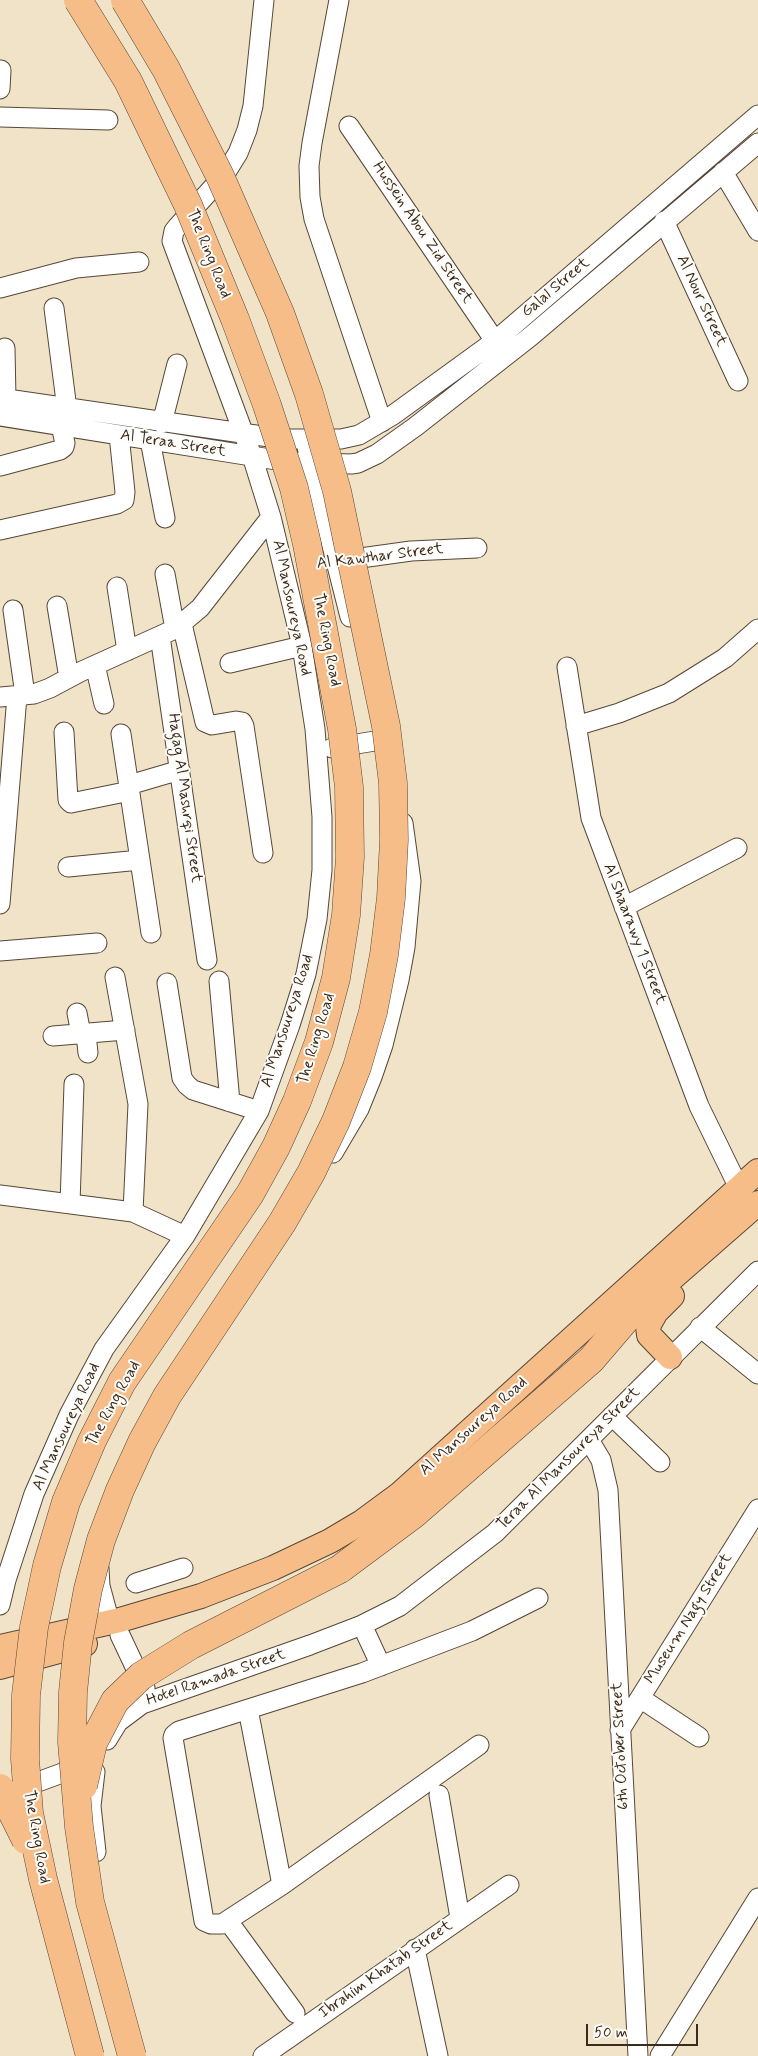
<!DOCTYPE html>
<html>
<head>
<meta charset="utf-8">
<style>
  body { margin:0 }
  #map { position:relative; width:758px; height:2056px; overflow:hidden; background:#f1e3c7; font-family:Mynerve,sans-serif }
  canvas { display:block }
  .scale { position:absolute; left:586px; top:2024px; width:112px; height:22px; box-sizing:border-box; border:2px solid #3b2a1e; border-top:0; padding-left:6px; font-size:15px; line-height:18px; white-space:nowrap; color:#3b2a1e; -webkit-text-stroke:4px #fdfcf7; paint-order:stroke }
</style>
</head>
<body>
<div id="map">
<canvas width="758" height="2056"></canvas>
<div class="scale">50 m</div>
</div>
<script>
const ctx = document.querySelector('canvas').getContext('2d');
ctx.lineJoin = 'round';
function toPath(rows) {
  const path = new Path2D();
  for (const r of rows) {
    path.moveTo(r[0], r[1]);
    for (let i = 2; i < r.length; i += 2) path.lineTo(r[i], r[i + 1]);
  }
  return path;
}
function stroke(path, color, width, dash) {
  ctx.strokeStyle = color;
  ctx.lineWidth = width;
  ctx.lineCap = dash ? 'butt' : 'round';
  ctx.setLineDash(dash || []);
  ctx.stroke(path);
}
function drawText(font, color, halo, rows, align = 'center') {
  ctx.font = font + ' Mynerve,sans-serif';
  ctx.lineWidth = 4;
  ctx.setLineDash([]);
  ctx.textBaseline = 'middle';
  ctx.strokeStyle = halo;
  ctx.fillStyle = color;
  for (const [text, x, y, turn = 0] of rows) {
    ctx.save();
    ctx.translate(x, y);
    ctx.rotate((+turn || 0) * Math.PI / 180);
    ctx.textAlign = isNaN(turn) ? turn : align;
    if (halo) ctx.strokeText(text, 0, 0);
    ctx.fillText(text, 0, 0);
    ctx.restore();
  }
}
const minor = toPath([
  [339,0,312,143,309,166,310,197,314,219,382,422],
  [0,89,1,70],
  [0,117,108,120],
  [349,126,495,341],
  [723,172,758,231],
  [664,221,738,381],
  [0,288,76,268,139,262],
  [54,308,67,409],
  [5,348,6,399],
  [0,398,283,439,341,439,359,435,393,415,495,341,758,115],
  [0,416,289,462,351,464,358,463,377,454,415,427,531,336,758,143],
  [162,423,177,364],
  [305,439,350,617],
  [150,440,165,518],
  [0,466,60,450,64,447,65,443,61,426],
  [0,530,117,504,124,500,125,492,119,435],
  [339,561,411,551,477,548],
  [165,574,175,629],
  [117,587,127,651],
  [57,606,69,678],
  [13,610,25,695],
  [182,624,205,722,212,725,236,721,242,722,244,726,263,853],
  [160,636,207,960],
  [230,663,302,646],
  [95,665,104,704],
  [567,667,591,818,699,1106,739,1188],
  [0,697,34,694,50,688,80,672,175,629,200,608,271,517],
  [576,726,619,713,669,693,725,658,758,629],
  [64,732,68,800,71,803,130,791],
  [121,734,151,933],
  [332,748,381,740],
  [129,785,180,770],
  [68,867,140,860],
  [0,904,17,696],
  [624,907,737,848],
  [0,951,97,943],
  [115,977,138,1104,133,1212],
  [219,981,230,1102],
  [167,983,182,1078,187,1085,193,1090,259,1111],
  [77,1013,81,1034],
  [86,1034,88,1053],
  [53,1036,125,1030],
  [333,1153,359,1109,372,1077,383,1045,399,980,405,947,411,881,403,823],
  [0,1195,133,1212,185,1236],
  [70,1204,74,1084],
  [700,1327,758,1374],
  [612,1416,660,1462],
  [589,1440,601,1460,608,1490,638,2056],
  [99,1568,100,1586,110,1623],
  [136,1583,183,1568],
  [0,1605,6,1580,34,1494,69,1415,104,1349,185,1236,259,1111,290,1025,306,974,317,919,322,870,322,817,315,729,302,646,271,517,252,456,172,241,174,231,178,226,225,174,238,153,247,130,253,106,264,0],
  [362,1625,381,1666],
  [120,1635,145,1688],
  [640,1698,699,1737],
  [248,1709,282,1885],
  [620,1730,758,1509],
  [107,1740,118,1722,142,1704,310,1645,362,1625,400,1606,495,1533,758,1271],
  [479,1745,282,1885,222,1924,211,1924,204,1921,173,1738,174,1735,179,1731,362,1673,472,1631,538,1598],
  [95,1772,91,1806,96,1852],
  [16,1790,84,1765],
  [439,1795,460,1918],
  [228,1921,295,2013],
  [415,1949,438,2056],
  [263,2056,509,1885],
  [660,2056,758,1898]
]);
const major = toPath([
  [614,1329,758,1203],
  [670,1357,649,1335,648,1326,656,1312,672,1296],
  [0,1647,120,1620,201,1596,273,1568,330,1541,362,1522,400,1494,758,1171],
  [0,1667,85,1644]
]);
const highway = toPath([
  [340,1569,414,1514,591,1360,627,1318]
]);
stroke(minor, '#564637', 21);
stroke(major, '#564637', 26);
stroke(highway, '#564637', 29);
stroke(minor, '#fff', 19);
stroke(major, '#f7bd88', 24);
stroke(highway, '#f7bd88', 28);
const highwayBridge = toPath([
  [78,0,128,81,188,205,235,319,267,405,294,488,307,544,342,729,349,787,350,857,346,915,336,978,319,1042,297,1101,276,1147,250,1194,122,1382,92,1441,66,1502,47,1566,34,1627,26,1695,25,1759,29,1813,43,1879,90,2056],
  [125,0,166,69,220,176,280,313,309,394,337,491,386,726,393,783,394,840,391,898,384,955,373,1012,357,1067,336,1121,311,1173,282,1223,167,1396,142,1442,120,1490,101,1540,88,1589,78,1643,73,1692,72,1742,79,1827,90,1902,132,2056],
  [83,1786,93,1743,115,1701,141,1676,191,1645,340,1569],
  [0,1788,26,1840]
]);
stroke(highwayBridge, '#564637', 29, []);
stroke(highwayBridge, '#f7bd88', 28);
drawText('16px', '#3b2a1e', '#fdfcf7', [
  ["Hussein Abou Zid Street",422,233,56],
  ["The Ring Road",208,254,68],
  ["Galal Street",556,288,-40],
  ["Al Nour Street",701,301,65],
  ["Al Teraa Street",173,444,9],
  ["Al Kawthar Street",380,557,-7],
  ["Al Mansoureya Road",291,608,78],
  ["The Ring Road",326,640,79],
  ["Hagag Al Mashrqi Street",184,798,82],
  ["Al Shaarawy 1 Street",634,934,69],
  ["Al Mansoureya Road",288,1021,-72],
  ["The Ring Road",317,1039,-73],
  ["The Ring Road",114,1404,-61],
  ["Al Mansoureya Road",67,1427,-65],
  ["Al Mansoureya Road",474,1427,-42],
  ["Teraa Al Mansoureya Street",569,1459,-45],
  ["Museum Nagy Street",689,1619,-58],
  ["Hotel Ramada Street",216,1678,-19],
  ["6th October Street",621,1746,-93],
  ["The Ring Road",36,1837,80],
  ["Ibrahim Khatab Street",386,1970,-35]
]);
</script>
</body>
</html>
